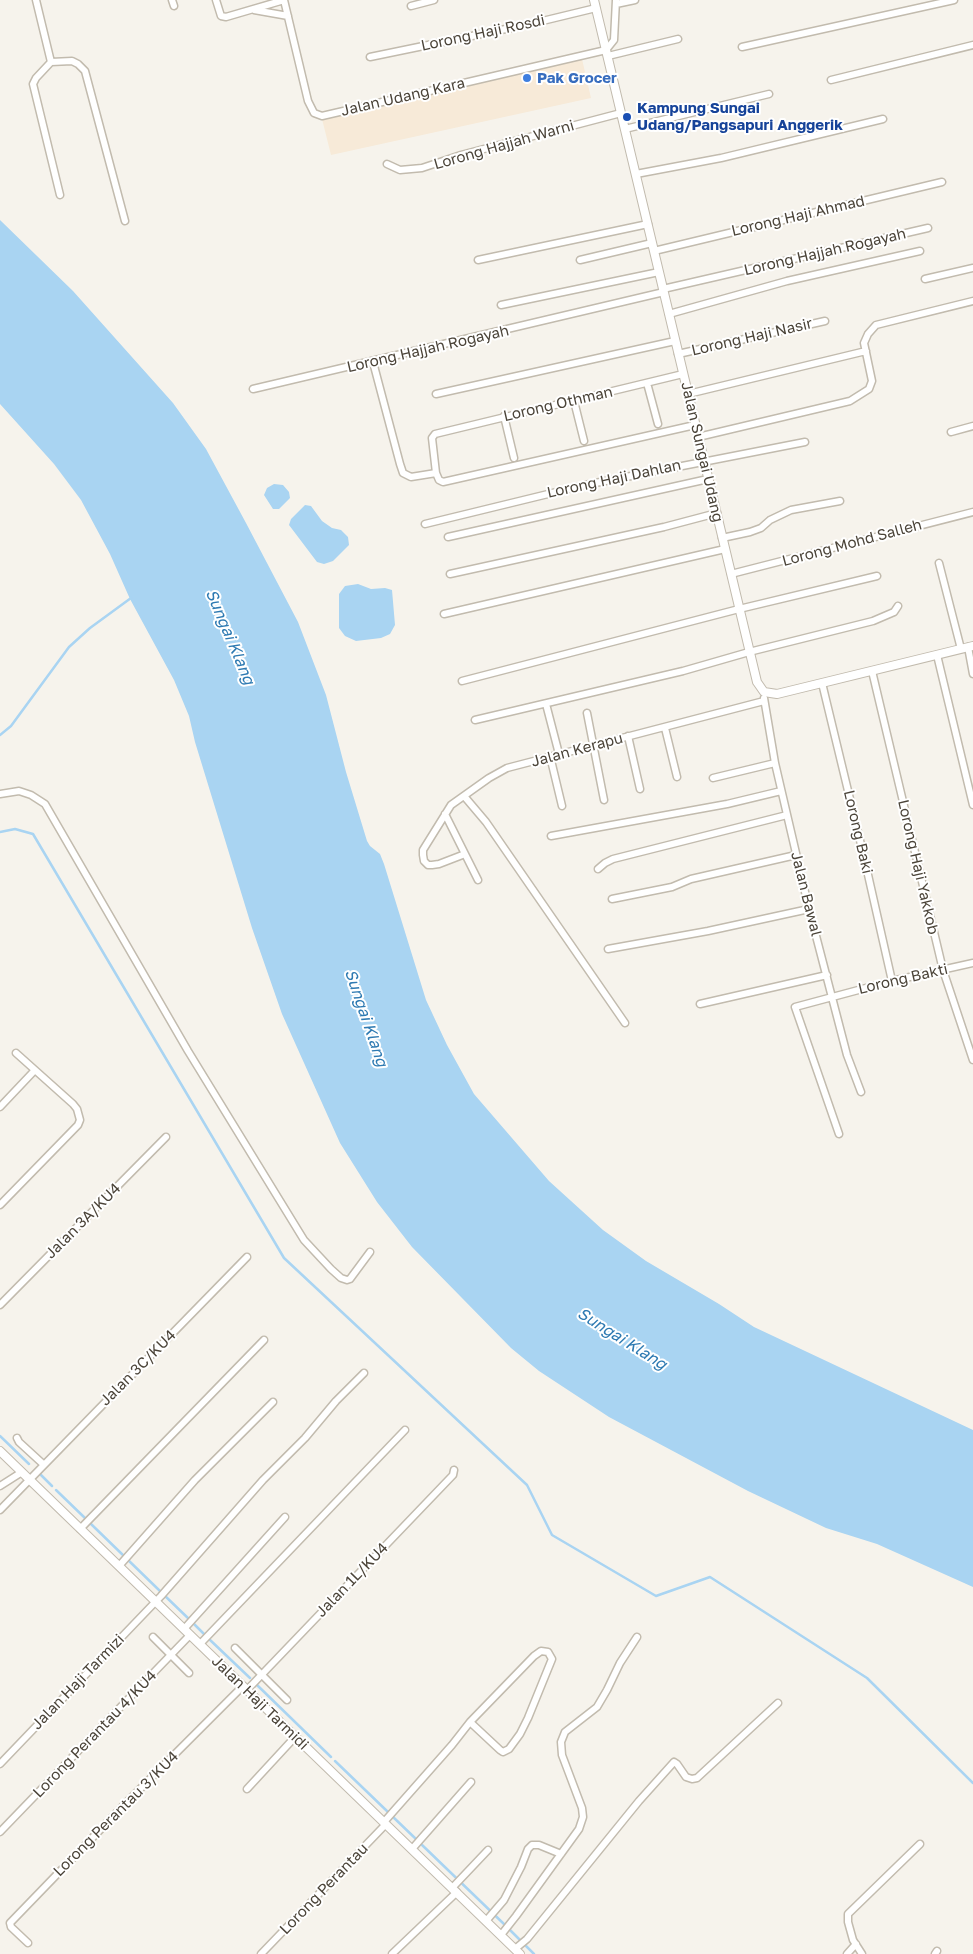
<!DOCTYPE html>
<html>
<head>
<meta charset="utf-8">
<style>
	body { margin:0 }
	canvas { display:block; background:#f6f3ec }
</style>
</head>
<body>
<canvas width="973" height="1954"></canvas>
<script>
const ctx = document.querySelector('canvas').getContext('2d');
ctx.lineJoin = 'round';
function fillPath(path, color) { ctx.fillStyle = color; ctx.fill(path, 'evenodd'); }
const shape = rows => new Path2D(rows.map(r => 'M' + r).join(''));
function strokePath(path, color, width, dash) { ctx.strokeStyle = color; ctx.lineWidth = width; ctx.lineCap = dash ? 'butt' : 'round'; ctx.setLineDash(dash || []); ctx.stroke(path); }
function label(font, color, halo, rows, align = 'center') {
  ctx.font = font + ' "Golos Text",sans-serif'; ctx.lineWidth = 4; ctx.setLineDash([]); ctx.textBaseline = 'middle'; ctx.strokeStyle = halo; ctx.fillStyle = color; for (const [text, x, y, turn = 0] of rows) {
    ctx.save(); ctx.translate(x, y); ctx.rotate((+turn || 0) * Math.PI / 180); ctx.textAlign = isNaN(turn) ? turn : align; if (halo) ctx.strokeText(text, 0, 0); ctx.fillText(text, 0, 0); ctx.restore();
  }
}
fillPath(shape([
	[582,59,591,98,331,155,322,119]
]), '#f7ead8');
fillPath(shape([
	[0,220,73,291,173,403,206,449,246,523,298,622,326,695,346,772,367,841,370,846,380,854,384,864,426,1000,447,1045,474,1094,549,1181,603,1230,646,1261,719,1304,754,1327,973,1430,973,1587,877,1544,826,1528,748,1491,609,1417,539,1371,511,1348,412,1247,377,1202,340,1143,282,1014,252,928,195,742,189,716,174,680,130,599,110,554,81,500,54,464,0,404],
	[274,484,283,485,289,492,290,498,279,509,273,509,264,495,267,488],
	[305,505,311,506,322,521,332,528,341,530,348,537,349,545,333,561,324,564,317,562,289,525,291,519],
	[358,584,371,589,385,588,392,590,395,625,390,634,381,638,356,641,345,636,339,628,339,594,345,586]
]), '#a9d4f2');
strokePath(shape([
	[0,735,11,726,69,647,90,628,131,598],
	[0,832,15,829,33,834,284,1258,527,1485,552,1535,656,1596,710,1577,867,1678,973,1783],
	[0,1436,29,1464],
	[39,1473,52,1486],
	[56,1490,86,1519],
	[91,1524,161,1592],
	[164,1595,190,1620],
	[193,1623,204,1634],
	[209,1639,250,1678],
	[257,1685,331,1757],
	[335,1761,388,1812],
	[392,1816,417,1840],
	[421,1844,505,1925],
	[509,1929,521,1941],
	[524,1944,534,1954]
]), '#a9d4f2', 2.5);
const minor = shape([
	[36,0,51,62],
	[172,0,174,6],
	[216,0,221,16,226,17,284,0],
	[284,0,308,101,314,113,322,116,606,50,614,40,616,0],
	[616,4,635,0],
	[411,6,434,0],
	[254,10,288,16],
	[742,47,954,0],
	[608,56,678,39],
	[370,57,530,24,596,8],
	[831,80,973,45],
	[625,129,769,94],
	[387,164,400,170,422,168,461,155,621,113],
	[636,174,721,158,883,119],
	[60,195,33,84,36,78,51,62,72,61,78,64,85,71,125,221],
	[654,251,942,182],
	[478,260,648,224],
	[580,260,652,243],
	[925,279,973,268],
	[663,289,928,228],
	[501,305,659,272],
	[669,314,787,281,920,251],
	[678,354,825,321],
	[373,362,400,464,403,473,411,477,436,473,432,438,435,434,683,374],
	[647,383,658,424],
	[253,389,664,292],
	[436,394,675,341],
	[688,394,866,351],
	[574,401,584,441],
	[504,416,514,458],
	[951,432,973,426],
	[698,437,850,401,869,389,872,381,864,343,868,334,876,325,973,301],
	[436,473,439,480,443,482,695,425],
	[425,524,585,485,805,442],
	[448,537,708,479],
	[722,538,750,532,761,528,770,520,791,510,840,501],
	[939,563,961,649],
	[450,574,664,527,717,513],
	[731,574,973,512],
	[444,614,725,549],
	[968,647,973,674],
	[937,655,973,805],
	[872,671,943,970,973,1060],
	[462,681,739,609,877,576],
	[822,683,864,857,892,981],
	[764,698,775,763,809,909,847,1055,861,1092],
	[546,704,559,754],
	[587,713,604,800],
	[475,720,683,671,749,652,873,621,894,612,898,606],
	[665,728,677,777],
	[628,736,640,789],
	[550,756,562,806],
	[713,778,775,763],
	[0,794,19,791,31,795,45,804,188,1051,304,1240,331,1269,341,1278,347,1280,350,1279,370,1252],
	[464,796,486,822,625,1023],
	[445,814,478,880],
	[551,836,727,804,781,791],
	[465,854,439,864,432,865,428,865,424,861,423,855,423,850,451,805,489,778,507,768,764,701],
	[598,869,605,863,613,859,787,815],
	[612,899,672,887,691,879,796,855],
	[608,949,708,931,809,909],
	[700,1004,827,975],
	[0,1107,35,1070],
	[839,1134,795,1007,892,981,973,963],
	[0,1205,78,1125,80,1120,77,1109,73,1104,16,1053],
	[0,1305,166,1137],
	[17,1438,19,1442,43,1464],
	[0,1486,22,1472],
	[0,1510,247,1257],
	[80,1529,264,1340],
	[119,1566,195,1480,273,1402],
	[184,1629,285,1517],
	[153,1637,189,1673],
	[200,1644,405,1430],
	[235,1648,287,1700],
	[247,1690,453,1475,454,1470],
	[0,1764,161,1596,263,1480,305,1438,336,1401,364,1373],
	[247,1789,295,1737],
	[384,1822,452,1745,470,1722,534,1656,541,1651,548,1652,552,1659,528,1718,520,1734,509,1749,503,1752,500,1750,470,1722],
	[0,1832,190,1635],
	[412,1849,471,1782],
	[452,1888,488,1850],
	[486,1921,504,1900,521,1867,528,1849,532,1845,539,1845,561,1854],
	[501,1935,516,1916,579,1829,583,1817,582,1808,562,1755,561,1742,565,1732,597,1707,607,1690,620,1663,637,1637],
	[28,1943,11,1927,10,1923,125,1804,243,1686],
	[515,1949,527,1939,639,1801,674,1762,677,1764,686,1777,692,1779,697,1778,778,1703],
	[261,1954,386,1824],
	[392,1954,457,1892],
	[847,1954,856,1944],
	[862,1954,853,1940,848,1922,848,1914,920,1844],
	[935,1954,937,1951]
]);
const tertiary = shape([
	[594,0,757,682,764,692,777,694,973,646],
	[0,1451,520,1954]
]);
strokePath(minor, '#c2bbae', 9);
strokePath(tertiary, '#c2bbae', 10);
strokePath(minor, '#fff', 6);
strokePath(tertiary, '#fff', 8);
for (const [x, y, r, color] of [
	[527,78,5,"#3f7fe0"],
	[627,117,5,"#1a4fb4"]
]) { const dot = new Path2D(); dot.arc(x, y, r, 0, 2 * Math.PI); ctx.fillStyle = color; ctx.fill(dot); strokePath(dot, '#fff', 2); }
label('15px', '#4b4439', '#fff', [
	["Lorong Haji Rosdi",483,33,-12],
	["Jalan Udang Kara",403,97,-13],
	["Lorong Hajjah Warni",504,145,-16],
	["Lorong Haji Ahmad",798,216,-13],
	["Lorong Hajjah Rogayah",825,252,-13],
	["Lorong Haji Nasir",752,337,-13],
	["Lorong Hajjah Rogayah",428,349,-13],
	["Lorong Othman",558,404,-13],
	["Jalan Sungai Udang",702,452,77],
	["Lorong Haji Dahlan",614,479,-12],
	["Lorong Mohd Salleh",852,543,-15],
	["Jalan Kerapu",577,750,-15],
	["Lorong Baki",858,832,77],
	["Lorong Haji Yakkob",918,867,77],
	["Jalan Bawal",806,894,76],
	["Lorong Bakti",903,979,-13],
	["Jalan 3A/KU4",83,1221,-45],
	["Jalan 3C/KU4",138,1368,-45],
	["Jalan 1L/KU4",352,1580,-46],
	["Jalan Haji Tarmizi",78,1682,-46],
	["Jalan Haji Tarmidi",260,1703,44],
	["Lorong Perantau 4/KU4",95,1734,-46],
	["Lorong Perantau 3/KU4",116,1814,-45],
	["Lorong Perantau",324,1889,-46]
]);
label('bold 15px', '#366cbe', '#fff', [
	["Pak Grocer",537,78]
], 'left');
label('bold 15px', '#164399', '#fff', [
	["Kampung Sungai",637,108],
	["Udang/Pangsapuri Anggerik",637,125]
], 'left');
label('italic 16px', '#2e7ab2', '#fff', [
	["Sungai Klang",230,637,67],
	["Sungai Klang",366,1018,71],
	["Sungai Klang",622,1339,32]
]);
</script>
</body>
</html>
